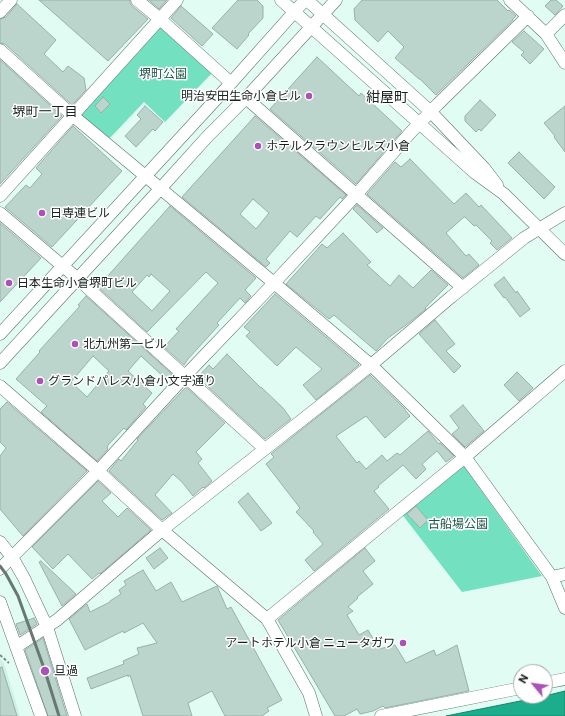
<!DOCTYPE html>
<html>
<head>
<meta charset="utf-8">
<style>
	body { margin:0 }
	#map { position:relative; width:565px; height:716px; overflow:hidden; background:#e1fcf2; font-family:Commissioner,sans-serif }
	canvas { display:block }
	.north { position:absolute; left:513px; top:664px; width:40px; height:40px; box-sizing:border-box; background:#fff; border:1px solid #a3a6a5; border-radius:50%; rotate:299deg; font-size:11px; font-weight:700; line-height:16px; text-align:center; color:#18211e }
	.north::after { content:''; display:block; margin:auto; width:14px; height:18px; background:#ac50ba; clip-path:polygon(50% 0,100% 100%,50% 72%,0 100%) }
</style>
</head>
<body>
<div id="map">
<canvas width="565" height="716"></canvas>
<div class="north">N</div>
</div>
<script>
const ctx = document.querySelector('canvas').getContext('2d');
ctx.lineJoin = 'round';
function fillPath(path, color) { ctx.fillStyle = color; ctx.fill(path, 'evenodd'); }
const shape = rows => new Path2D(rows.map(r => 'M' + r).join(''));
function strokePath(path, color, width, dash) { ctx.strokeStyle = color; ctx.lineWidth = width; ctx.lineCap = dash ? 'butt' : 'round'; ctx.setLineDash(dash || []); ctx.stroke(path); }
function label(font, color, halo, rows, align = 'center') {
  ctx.font = font + ' Commissioner,"Noto Sans JP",sans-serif'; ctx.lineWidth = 3; ctx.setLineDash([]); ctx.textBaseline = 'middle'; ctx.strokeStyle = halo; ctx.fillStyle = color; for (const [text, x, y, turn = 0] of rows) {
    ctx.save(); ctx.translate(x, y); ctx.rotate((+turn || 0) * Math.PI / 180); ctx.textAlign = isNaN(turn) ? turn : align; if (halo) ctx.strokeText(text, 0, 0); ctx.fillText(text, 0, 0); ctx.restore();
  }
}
fillPath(shape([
	[0,659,4,663,20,716,0,716]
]), '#cef1e4');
fillPath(shape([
	[161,24,213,72,165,122,144,102,109,139,79,115],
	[464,466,542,576,462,592,401,513]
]), '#73e0c0');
const water = shape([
	[565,691,565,716,446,716,545,696,565,691]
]);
fillPath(water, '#1bad8c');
strokePath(water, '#1a836b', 1);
const building = shape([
	[39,0,130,0,130,3,132,6,148,19,108,61,39,0],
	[149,0,167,0,159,9,149,0],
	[238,0,257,0,263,6,263,18,248,34,249,35,237,49,212,28,238,0],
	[362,0,497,0,508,11,509,10,516,16,512,20,513,20,436,95,420,79,419,79,395,58,404,47,388,31,378,42,355,20,354,9,362,0],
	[551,0,556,0,563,6,555,15,545,6,551,0],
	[17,4,56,40,44,54,63,72,68,66,84,78,86,90,72,105,5,44,0,43,0,19,6,17,17,4],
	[181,6,213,34,202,46,171,18,181,6],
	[524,31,544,49,530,64,521,55,524,52,512,42,524,31],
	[317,57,359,96,361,93,402,131,356,184,270,109,317,57],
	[0,60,62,116,0,184,0,60],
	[103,97,110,104,101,113,95,106,103,97],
	[480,100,496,115,481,131,479,129,476,132,465,121,465,116,480,100],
	[145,106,163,122,155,131,153,129,136,147,125,136,141,119,137,115,145,106],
	[565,106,565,152,554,137,555,136,544,123,565,106],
	[255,116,346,195,342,199,340,197,320,219,316,216,297,237,290,231,266,259,270,263,266,267,182,197,255,116],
	[253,199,269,213,256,229,240,214,253,199],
	[73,126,122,171,52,247,5,207,26,185,30,188,42,174,36,168,73,126],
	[519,152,555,187,544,199,508,163,519,152],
	[410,159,454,204,466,193,479,207,481,205,512,238,497,250,490,243,492,241,476,225,474,226,465,217,464,217,446,233,466,256,469,254,479,265,463,278,367,194,395,162,401,167,410,159],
	[357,205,383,228,377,233,353,209,357,205],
	[170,206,256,278,245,290,251,296,245,303,240,298,217,323,219,325,188,359,184,365,164,347,179,331,176,329,218,283,206,272,147,332,98,287,170,206],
	[151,274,170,291,152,311,132,292,147,275,149,277,151,274],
	[0,223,41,258,0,302,0,223],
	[343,233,371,262,367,265,390,286,399,275,413,288,431,270,448,285,425,308,426,309,406,325,388,338,376,351,334,315,329,319,286,284,322,244,327,248,343,233],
	[504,277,516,293,517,291,530,309,520,317,505,297,504,298,494,285,504,277],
	[275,294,359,365,316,400,303,385,322,369,296,347,277,366,246,336,250,332,244,327,275,294],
	[86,296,172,374,167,380,141,356,128,371,152,393,143,404,146,407,126,430,124,428,108,445,107,448,108,449,97,461,41,412,47,406,16,379,40,352,39,351,80,306,78,305,86,296],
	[93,356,109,371,87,397,71,382,93,356],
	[435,320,455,344,446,351,461,366,454,373,419,334,435,320],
	[227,354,261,388,261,387,283,408,291,419,265,439,196,376,198,374,199,376,209,365,213,369,227,354],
	[517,372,533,388,519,401,504,385,517,372],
	[370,375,405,409,405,410,410,416,385,438,366,416,336,436,357,463,359,461,366,469,382,455,387,461,397,453,400,455,428,431,439,444,440,443,454,456,446,462,437,451,422,464,426,469,416,479,403,465,378,486,379,487,374,491,389,509,314,571,305,560,323,544,313,532,314,531,296,512,300,508,266,464,274,457,271,454,370,375],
	[186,387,225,423,196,452,202,459,198,463,212,481,204,488,203,487,193,496,182,482,173,474,155,495,172,513,162,520,109,471,119,459,121,461,138,440,137,439,186,387],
	[7,402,87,471,23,536,0,509,0,456,6,448,0,442,0,409,7,402],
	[463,405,484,431,465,447,452,434,459,428,450,416,463,405],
	[98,481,111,493,102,501,118,517,127,508,151,530,100,574,99,573,92,579,68,554,53,569,32,547,98,481],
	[248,493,272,523,261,531,238,502,248,493],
	[416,506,428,520,420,528,407,514,416,506],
	[160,548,168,558,154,569,146,558,160,548],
	[365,548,375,561,363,571,373,584,357,597,358,598,348,607,353,611,347,615,359,635,368,630,379,649,395,645,406,663,434,650,436,656,457,645,469,691,385,708,383,706,373,711,360,714,357,709,344,716,335,716,278,620,365,548],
	[41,561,76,594,62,606,39,562,41,561],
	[143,570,156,591,171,582,182,602,217,586,227,609,231,607,282,700,267,708,269,711,262,716,225,716,212,691,188,703,192,716,143,716,130,675,128,677,128,675,91,689,87,678,124,664,123,661,139,654,137,648,157,643,143,623,124,633,123,631,85,650,69,619,87,604,90,612,110,602,110,601,121,594,119,590,126,585,124,581,143,570],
	[34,618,37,624,20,635,16,624,34,618],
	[43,638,67,716,48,716,25,650,43,638],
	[2,667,17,716,0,716,0,668,2,667]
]);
fillPath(building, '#bbd5cc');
strokePath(building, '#98b1a8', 1);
const minor = shape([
	[137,0,160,19,231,83],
	[281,0,475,173,504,194,565,254],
	[307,0,431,112,484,168,497,185],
	[510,0,546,34,565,63],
	[0,12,11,0],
	[546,34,565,15],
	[0,50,72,115,274,283,371,365,465,457,552,577,565,608],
	[246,98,463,288],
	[0,196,177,0],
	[0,213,78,279,265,449],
	[0,334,231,83,305,0],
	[0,363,161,188,207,137,246,98,336,0],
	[0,386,98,471,162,530,267,619,309,693,316,716],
	[0,542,12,557,24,578,47,627,75,716],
	[0,569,98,471,185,376,274,283,356,195,411,132,438,104,528,16],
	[552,577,565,574],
	[0,602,41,716],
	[267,619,465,457,565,371],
	[16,647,57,620,162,530,321,405,371,365,451,297,524,238,565,213],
	[545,683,565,679],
	[381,716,521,688]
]);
strokePath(minor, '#597068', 13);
strokePath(shape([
	[0,655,9,663]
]), '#7b8d87', 2, [3, 2]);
strokePath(minor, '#fff', 12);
strokePath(shape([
	[0,566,6,574,18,596,45,671,59,716]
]), '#687872', 3);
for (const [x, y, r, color] of [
	[309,96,4,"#ac50ba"],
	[258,146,4,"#ac50ba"],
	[42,213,4,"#ac50ba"],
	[9,283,4,"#ac50ba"],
	[75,344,4,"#ac50ba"],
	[40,381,4,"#ac50ba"],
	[403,643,4,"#ac50ba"],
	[45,671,5,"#ac50ba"]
]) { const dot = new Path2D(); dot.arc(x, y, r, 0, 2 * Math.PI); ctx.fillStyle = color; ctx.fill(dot); strokePath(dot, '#fff', 1.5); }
label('12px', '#225748', '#fff', [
	["堺町公園",163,74],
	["古船場公園",458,524]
]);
label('12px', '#18211e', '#fff', [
	["明治安田生命小倉ビル",301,96,"right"],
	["ホテルクラウンヒルズ小倉",266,146],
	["日専連ビル",50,213],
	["日本生命小倉堺町ビル",17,283],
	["北九州第一ビル",83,344],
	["グランドパレス小倉小文字通り",48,381],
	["アートホテル小倉 ニュータガワ",395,643,"right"],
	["旦過",54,671]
], 'left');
label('13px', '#18211e', '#fff', [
	["堺町一丁目",45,112]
]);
label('14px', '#18211e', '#fff', [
	["紺屋町",387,97]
]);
</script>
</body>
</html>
